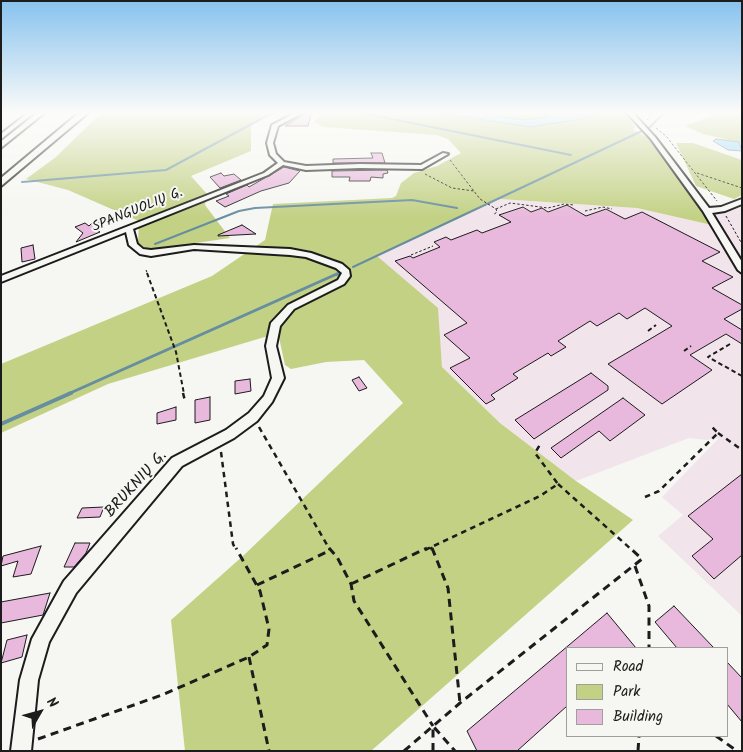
<!DOCTYPE html>
<html>
<head>
<meta charset="utf-8">
<style>
	body { margin:0 }
	#map { position:relative; width:743px; height:752px; overflow:hidden; background:#f6f6f2; font-family:Kalam,sans-serif }
	canvas { display:block }
	.frame { position:absolute; inset:0; border:2px solid #1c1c1c; pointer-events:none }
	.legend { position:absolute; left:566px; top:647px; width:162px; height:90px; box-sizing:border-box; background:#f6f6f2; border:1px solid #9f9f9c; margin:0; padding:6px 9px; list-style:none; font-size:15px; color:#1c1c1c }
	.legend li { display:flex; align-items:center; gap:10px; height:25px }
	.legend b { width:25px; border:1px solid #9f9f9c }
	.north { position:absolute; left:15px; top:687px; width:50px; height:50px; -webkit-text-stroke:4px #f6f6f2; paint-order:stroke; rotate:52deg; font-size:14px; font-weight:700; line-height:20px; text-align:center; color:#1c1c1c }
	.north::after { content:''; display:block; margin:auto; width:18px; height:22px; background:#1c1c1c; clip-path:polygon(50% 0,100% 100%,50% 72%,0 100%) }
</style>
</head>
<body>
<div id="map">
<canvas width="743" height="752"></canvas>
<div class="frame"></div>
<ul class="legend">
<li><b style="height:6px;background:#f6f6f2"></b>Road</li>
<li><b style="height:14px;background:#c3d185"></b>Park</li>
<li><b style="height:14px;background:#e8b9dc"></b>Building</li>
</ul>
<div class="north">N</div>
</div>
<script>
const ctx = document.querySelector('canvas').getContext('2d');
ctx.lineJoin = 'round';
function fillPath(path, color) { ctx.fillStyle = color; ctx.fill(path, 'evenodd'); }
const shape = rows => new Path2D(rows.map(r => 'M' + r).join(''));
function strokePath(path, color, width, dash) { ctx.strokeStyle = color; ctx.lineWidth = width; ctx.lineCap = dash ? 'butt' : 'round'; ctx.setLineDash(dash || []); ctx.stroke(path); }
function label(font, color, halo, rows, align = 'center') {
  ctx.font = font + ' Kalam,sans-serif'; ctx.lineWidth = 4; ctx.setLineDash([]); ctx.textBaseline = 'middle'; ctx.strokeStyle = halo; ctx.fillStyle = color; for (const [text, x, y, turn = 0] of rows) {
    ctx.save(); ctx.translate(x, y); ctx.rotate((+turn || 0) * Math.PI / 180); ctx.textAlign = isNaN(turn) ? turn : align; if (halo) ctx.strokeText(text, 0, 0); ctx.fillText(text, 0, 0); ctx.restore();
  }
}
fillPath(shape([
	[500,199,637,208,715,226,707,211,742,201,742,616,658,536,683,515,662,497,719,438,707,440,689,438,576,481,500,423,442,367,437,308,377,256]
]), '#f2e4eb');
fillPath(shape([
	[102,112,277,112,251,124,251,151,191,176,207,194,205,205,230,238,149,250,138,243,139,221,68,190,26,179,56,157],
	[323,112,429,112,531,127,596,112,625,112,635,127,633,130,649,138,707,211,716,226,637,208,500,199,377,256,438,308,442,367,500,423,576,481,633,520,371,751,185,751,171,620,244,555,403,403,364,360,326,362,291,369,285,365,278,333,108,384,1,433,1,364,212,276,265,240,273,204,392,198,396,196,401,183,414,173,437,166,461,153,448,139,437,135,324,127,314,122],
	[500,112,540,112,548,117,523,120,501,117],
	[721,112,742,112,742,143,703,134,685,126],
	[676,143,693,143,742,160,742,195,734,199,696,186]
]), '#c3d185');
const water = shape([
	[429,112,500,112,501,117,523,120,547,117,540,112,598,113,588,118,531,127,429,112],
	[716,139,739,142,742,151,728,150,713,141,716,139]
]);
fillPath(water, '#97d8f8');
strokePath(water, '#668da0', 1);
strokePath(shape([
	[357,112,571,155],
	[649,128,665,112],
	[22,182,166,170,274,112],
	[155,244,239,211,255,208,412,200,457,208],
	[353,267,642,131],
	[336,275,340,273]
]), '#668da0', 2);
strokePath(shape([
	[68,394,339,273]
]), '#668da0', 3);
strokePath(shape([
	[1,424,71,393]
]), '#668da0', 4);
const building = shape([
	[308,112,312,112,308,126,285,126,308,112],
	[371,153,382,153,385,163,333,163,333,159,373,158,371,153],
	[284,167,300,171,289,183,261,191,225,207,216,201,229,196,226,194,247,185,249,187,284,167],
	[387,170,388,173,383,174,383,178,371,177,370,181,349,181,350,177,332,177,332,171,387,170],
	[221,173,224,176,234,174,241,180,220,188,210,177,221,173],
	[567,205,586,216,606,209,625,219,642,212,720,252,702,261,733,277,712,288,742,305,742,309,724,319,742,330,742,344,726,334,690,355,712,370,662,404,608,364,672,326,645,308,627,319,619,313,597,326,590,321,558,341,566,347,551,356,548,353,513,374,518,378,491,395,495,399,486,404,450,368,470,358,444,335,467,323,395,261,410,256,413,258,440,247,434,242,446,237,451,240,477,230,482,233,511,222,499,215,523,207,531,212,542,208,548,212,567,205],
	[93,222,103,222,97,230,100,232,76,242,83,233,75,227,85,223,89,226,93,222],
	[242,225,256,234,218,236,218,235,242,225],
	[33,245,35,259,22,262,21,248,33,245],
	[591,373,608,386,608,390,534,439,515,420,591,373],
	[359,377,367,388,359,391,352,380,359,377],
	[250,379,251,391,235,394,235,381,250,379],
	[210,397,210,420,195,423,195,400,210,397],
	[623,398,645,415,610,441,599,431,561,458,551,448,623,398],
	[176,407,176,420,157,424,157,413,176,407],
	[742,474,742,555,714,579,692,556,713,539,688,516,742,474],
	[104,507,100,517,77,518,82,508,104,507],
	[75,543,90,543,86,553,74,567,64,567,75,543],
	[41,546,31,574,13,577,18,561,1,566,3,556,41,546],
	[50,593,43,615,1,623,1,602,50,593],
	[674,606,714,648,677,648,655,622,674,606],
	[607,613,636,648,567,648,567,706,517,751,477,751,467,731,607,613],
	[27,635,22,657,1,663,7,640,27,635],
	[727,662,742,678,742,722,727,704,727,662]
]);
fillPath(building, '#e8b9dc');
strokePath(building, '#1c1c1c', 1);
const street = shape([
	[29,112,35,112,1,139,1,134,29,112],
	[297,112,304,112,278,126,273,143,276,154,284,162,306,166,360,164,421,165,443,153,448,154,422,169,360,168,306,170,283,165,268,175,133,229,137,244,143,249,151,250,194,245,290,249,311,253,342,264,349,270,350,276,344,284,294,309,280,326,276,346,284,378,272,402,257,421,234,438,182,466,76,593,49,642,38,680,31,751,11,751,20,680,32,639,64,581,172,458,226,430,249,413,264,396,272,378,266,346,271,323,288,305,338,280,342,273,336,268,306,257,290,255,194,249,151,256,140,254,129,245,126,232,1,282,1,276,264,173,278,163,270,155,267,143,272,125,297,112],
	[626,112,632,112,655,137,709,208,721,207,742,199,742,204,725,211,712,213,742,262,742,273,738,270,703,211,651,139,626,112]
]);
const secondary = shape([
	[80,112,89,112,1,186,1,178,80,112]
]);
strokePath(street, '#1c1c1c', 4);
strokePath(secondary, '#1c1c1c', 4);
strokePath(shape([
	[647,120,654,112],
	[656,128,666,136,717,201],
	[450,160,480,199,496,209,497,212,493,215],
	[697,173,742,188],
	[425,174,452,188,474,191],
	[496,209,510,203,548,208,564,204,574,205],
	[585,211,603,207,612,209],
	[726,216,742,244],
	[411,255,433,246],
	[146,270,148,275]
]), '#1c1c1c', 1, [2.5, 2]);
strokePath(shape([
	[147,273,176,352,184,394],
	[648,331,656,325],
	[730,344,708,357,742,376],
	[684,351,691,346]
]), '#1c1c1c', 2, [4.5, 3]);
strokePath(shape([
	[183,393,185,401],
	[259,427,330,550],
	[718,433,742,450],
	[221,452,233,544,236,550],
	[558,484,632,550],
	[645,497,659,491,718,433,711,426],
	[431,547,432,550],
	[425,550,540,496,558,484,535,453,541,443]
]), '#1c1c1c', 2.5, [5.5, 4.5]);
strokePath(shape([
	[329,548,337,557,351,584,354,601,433,726],
	[432,548,448,588,460,703],
	[635,566,649,606,649,648],
	[351,584,427,548],
	[257,585,331,550],
	[249,657,269,751],
	[716,736,737,751],
	[38,739,162,695,249,657,267,645,269,629,260,591,236,548],
	[404,751,460,703,642,559,630,548],
	[433,751,433,726,455,751],
	[638,751,639,736]
]), '#1c1c1c', 3, [8, 5.5]);
fillPath(street, '#f6f6f2');
fillPath(secondary, '#f6f6f2');
strokePath(shape([
	[1,149,47,112]
]), '#1c1c1c', 2);
const sky = ctx.createLinearGradient(0, 0, 0, 217);
sky.addColorStop(0, '#87c2ee');
sky.addColorStop(0.52, '#fbfbf9');
sky.addColorStop(1, '#fbfbf900');
ctx.fillStyle = sky;
ctx.fillRect(0, 0, 743, 217);
label('14px', '#1c1c1c', '#f6f6f2', [
	["SPANGUOLIŲ G.",138,211,-22]
]);
label('16px', '#1c1c1c', '#f6f6f2', [
	["BRUKNIŲ G.",137,485,-48]
]);
</script>
</body>
</html>
